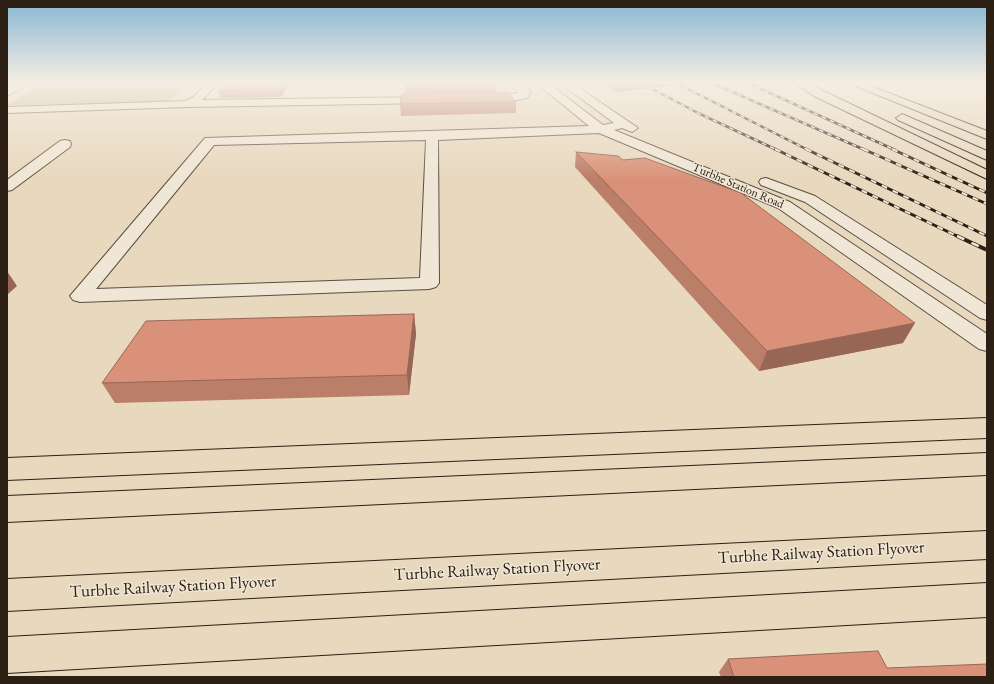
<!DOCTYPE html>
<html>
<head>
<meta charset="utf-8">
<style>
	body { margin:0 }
	#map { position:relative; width:994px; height:684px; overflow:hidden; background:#e8d8be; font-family:"EB Garamond",serif }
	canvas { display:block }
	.frame { position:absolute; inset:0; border:8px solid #2b2013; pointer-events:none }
</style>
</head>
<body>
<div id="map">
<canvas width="994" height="684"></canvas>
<div class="frame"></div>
</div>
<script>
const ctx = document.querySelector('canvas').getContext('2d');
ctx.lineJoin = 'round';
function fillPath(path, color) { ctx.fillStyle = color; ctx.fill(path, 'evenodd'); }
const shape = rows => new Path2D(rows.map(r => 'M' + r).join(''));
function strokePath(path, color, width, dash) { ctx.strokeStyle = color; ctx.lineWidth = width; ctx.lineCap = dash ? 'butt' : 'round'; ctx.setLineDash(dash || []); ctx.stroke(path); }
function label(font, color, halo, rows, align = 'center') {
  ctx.font = font + ' "EB Garamond",serif'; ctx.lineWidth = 3; ctx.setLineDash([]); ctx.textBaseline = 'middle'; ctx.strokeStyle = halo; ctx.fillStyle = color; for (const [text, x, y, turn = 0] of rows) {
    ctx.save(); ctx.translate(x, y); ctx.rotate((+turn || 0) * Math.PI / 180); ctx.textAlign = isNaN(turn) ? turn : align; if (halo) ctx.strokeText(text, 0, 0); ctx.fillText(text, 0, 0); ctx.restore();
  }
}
fillPath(shape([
	[45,83,190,83,167,102,7,105]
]), '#b8be90');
const minor = shape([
	[17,83,30,83,7,96,7,89,17,83],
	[208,83,219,83,202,100,431,97,436,100,431,103,187,107,7,113,7,107,185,101,192,98,208,83],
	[509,83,521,83,531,92,527,98,512,101,484,102,479,99,484,96,519,93,509,83],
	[536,83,548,83,603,125,614,123,560,83,572,83,638,128,632,132,622,128,614,130,790,202,987,334,987,351,979,349,778,208,599,133,438,140,439,283,436,287,429,289,80,302,73,300,70,296,205,138,589,126,536,83],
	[426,140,420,278,96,289,214,145,426,140],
	[65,140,70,141,71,144,70,147,12,190,7,191,7,180,60,141,65,140],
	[766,178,815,196,987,305,987,320,980,318,805,202,761,185,759,182,761,179,766,178]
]);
const major = shape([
	[794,83,807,83,987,170,987,179,814,96,794,83],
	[848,83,863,83,987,131,987,139,848,83],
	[902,114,987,151,987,160,898,120,896,118,902,114],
	[987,418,987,438,7,480,7,458,987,418],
	[987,453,987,475,7,522,7,496,987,453],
	[987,531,987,559,7,611,7,579,987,531],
	[987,583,987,617,7,673,7,637,987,583]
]);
strokePath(minor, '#5a4e3e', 2);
strokePath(major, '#2b2013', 2);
fillPath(minor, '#f0e6d5');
fillPath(major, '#e8d8be');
const railFar2 = shape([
	[641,83,698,113,777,150],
	[676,83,808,150],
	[712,83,865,150],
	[748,83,895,150]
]);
const railFar1 = shape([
	[775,149,959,237],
	[806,149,987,236],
	[863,149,987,204],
	[892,149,987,193]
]);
const rail = shape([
	[957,236,987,250]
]);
strokePath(railFar2, '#2b2013', 2.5);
strokePath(railFar1, '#2b2013', 3);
strokePath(rail, '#2b2013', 4);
strokePath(railFar2, '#f0e6d5', 1.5, [4.5]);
strokePath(railFar1, '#f0e6d5', 2, [6]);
strokePath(rail, '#f0e6d5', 2.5, [8]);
fillPath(shape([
	[225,83,290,83,281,97,220,98,218,91],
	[404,83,497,83,497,92,516,102,516,113,401,116,400,104,405,94],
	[603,83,691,83,616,92],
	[576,152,623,160,903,343,759,371,575,167],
	[414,314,416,334,409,395,115,403,102,383],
	[728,659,887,668,987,677,721,677,719,672]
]), '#bb7e68');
fillPath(shape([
	[283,83,290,83,281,97,279,89],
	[617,83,691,83,616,92],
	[7,271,17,286,7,295],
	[414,314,416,334,409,395,407,375],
	[915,323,903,343,759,371,767,351]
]), '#986655');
const building = shape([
	[225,83,283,83,279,89,218,91,225,83],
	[404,83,459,83,404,85,404,83],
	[507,92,516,102,400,104,402,94,507,92],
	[576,152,618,156,623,160,645,158,741,193,915,323,767,351,576,152],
	[414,314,407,375,102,383,146,321,414,314],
	[878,651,887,668,987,664,987,677,734,677,728,659,878,651]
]);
fillPath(building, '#d99279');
strokePath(building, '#986655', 1);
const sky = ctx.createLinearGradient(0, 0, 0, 179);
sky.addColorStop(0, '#87b6d4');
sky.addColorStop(0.46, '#f5ede2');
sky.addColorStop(1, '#f5ede200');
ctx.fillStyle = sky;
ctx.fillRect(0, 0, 994, 179);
label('12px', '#2b2013', '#f0e6d5', [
	["Turbhe Station Road",738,186,23]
]);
label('17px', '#2b2013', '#f0e6d5', [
	["Turbhe Railway Station Flyover",821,553,-3],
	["Turbhe Railway Station Flyover",497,570,-3],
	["Turbhe Railway Station Flyover",173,587,-3]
]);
</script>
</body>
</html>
